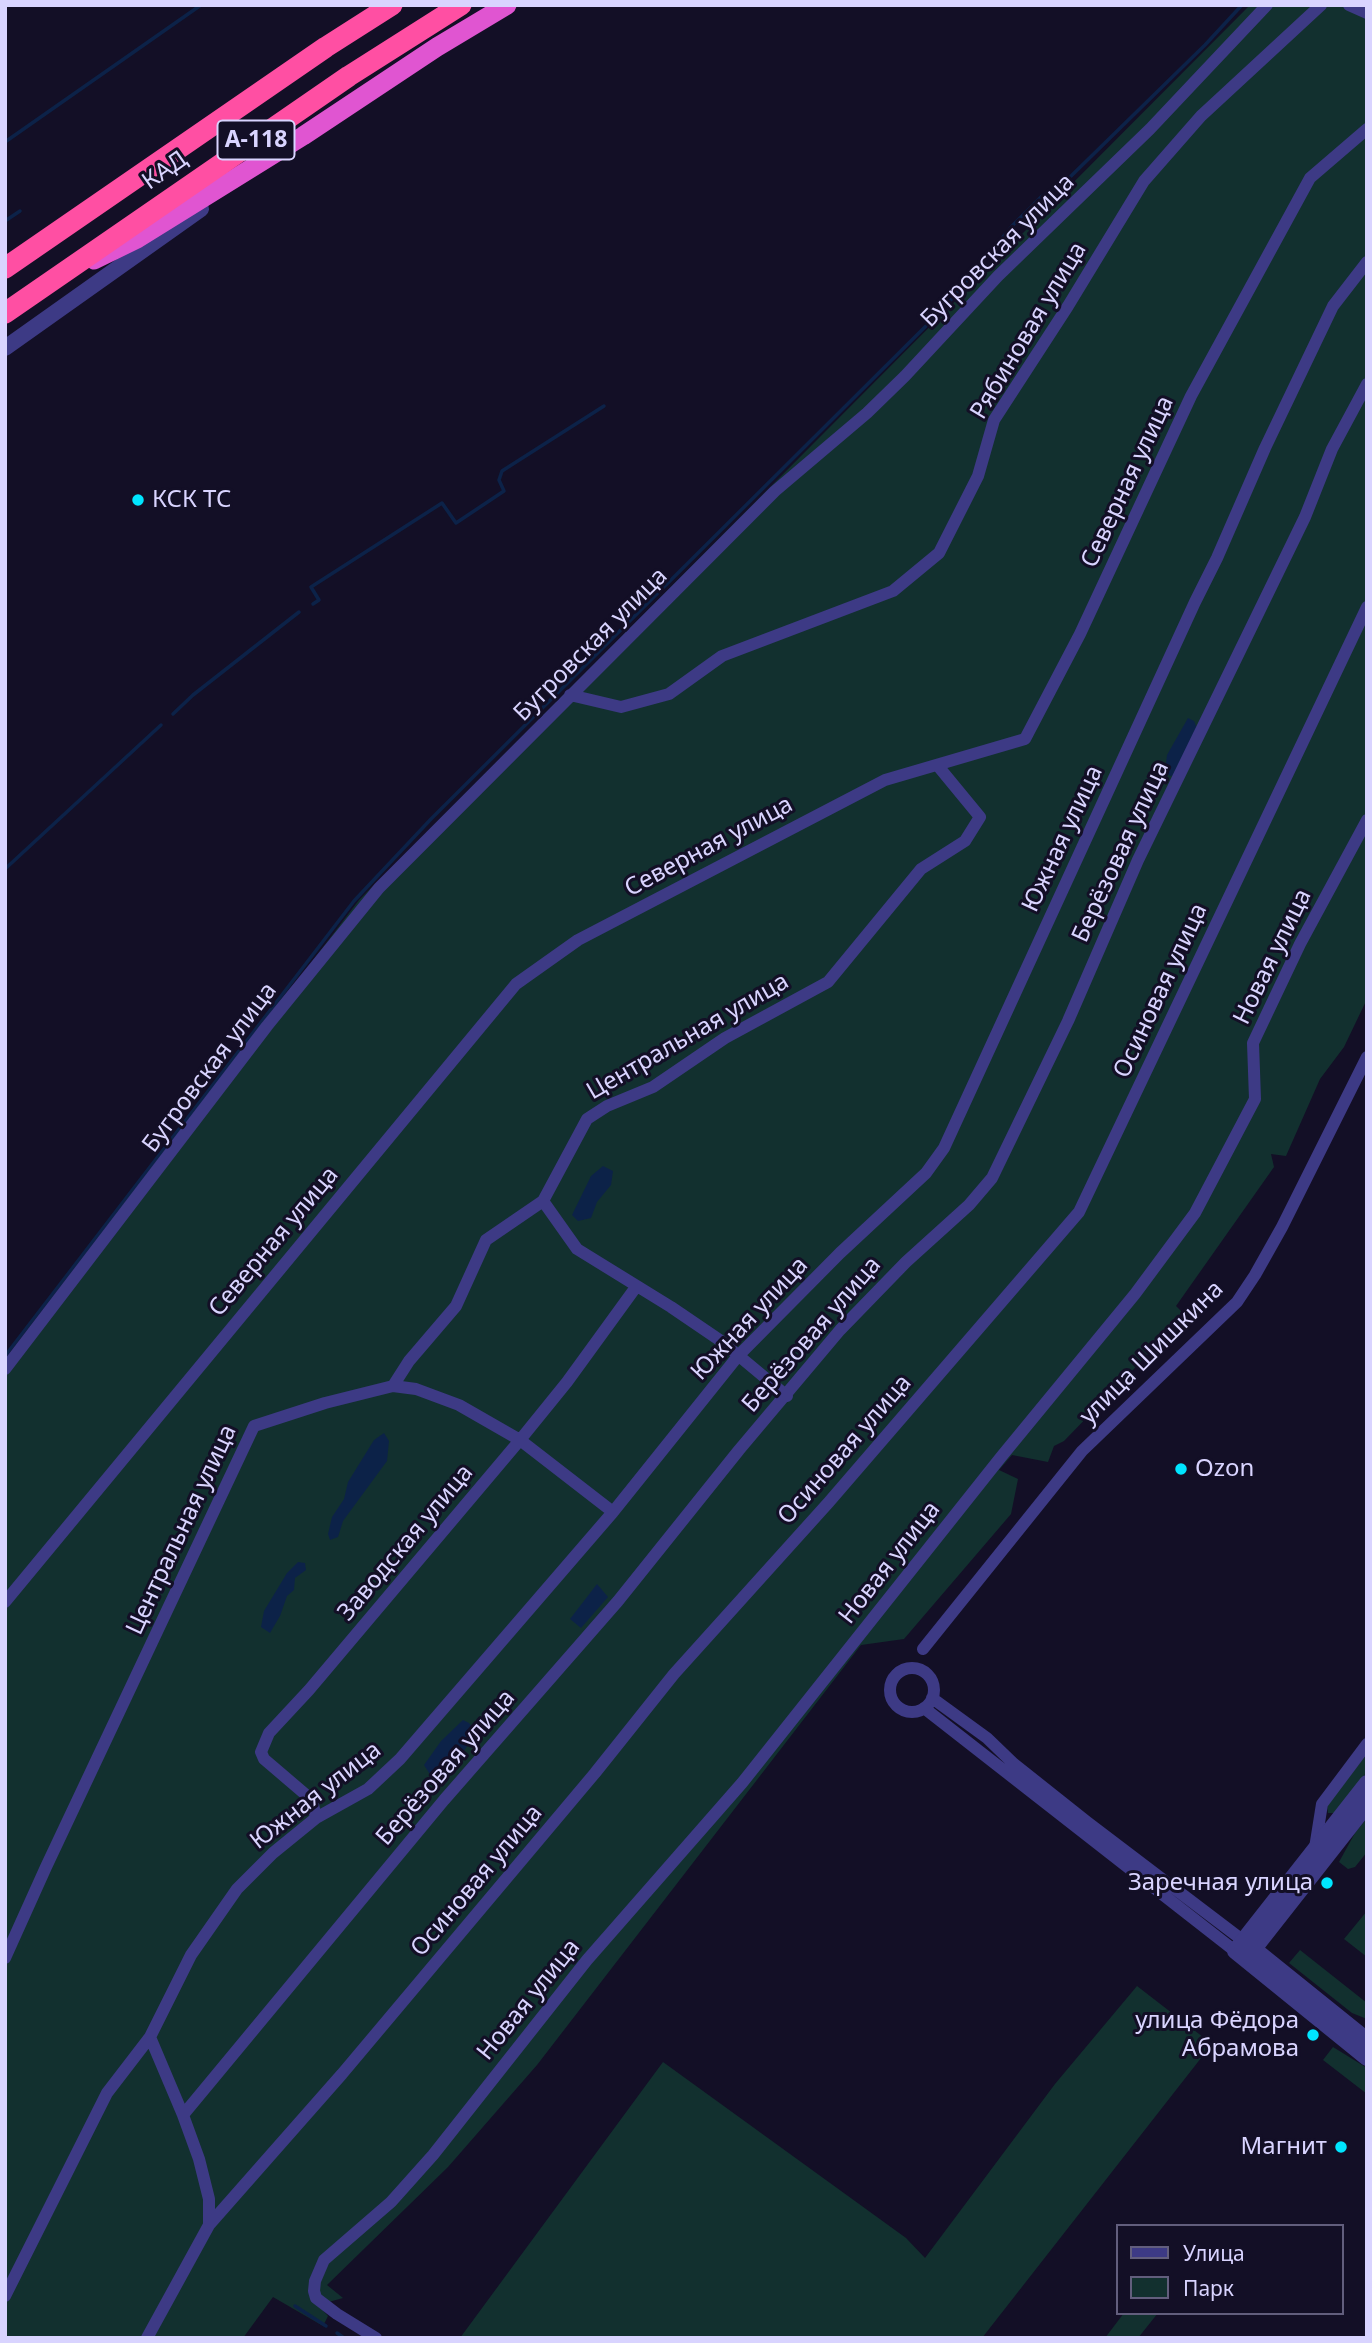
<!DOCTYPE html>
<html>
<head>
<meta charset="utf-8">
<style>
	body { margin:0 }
	#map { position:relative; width:1372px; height:2343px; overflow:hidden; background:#130f26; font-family:"Noto Sans",sans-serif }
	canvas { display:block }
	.frame { position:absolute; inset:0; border:7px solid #d9d4ff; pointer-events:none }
	.legend { position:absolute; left:1116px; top:2224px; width:228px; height:91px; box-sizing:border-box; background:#130f26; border:2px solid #625e7d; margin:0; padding:9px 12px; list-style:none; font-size:21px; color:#d9d4ff }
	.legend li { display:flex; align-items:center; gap:14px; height:35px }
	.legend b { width:35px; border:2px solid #625e7d }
</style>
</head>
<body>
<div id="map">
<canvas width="1372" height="2343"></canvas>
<div class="frame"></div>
<ul class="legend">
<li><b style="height:9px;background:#3d3a85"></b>Улица</li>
<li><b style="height:19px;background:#12302f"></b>Парк</li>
</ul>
</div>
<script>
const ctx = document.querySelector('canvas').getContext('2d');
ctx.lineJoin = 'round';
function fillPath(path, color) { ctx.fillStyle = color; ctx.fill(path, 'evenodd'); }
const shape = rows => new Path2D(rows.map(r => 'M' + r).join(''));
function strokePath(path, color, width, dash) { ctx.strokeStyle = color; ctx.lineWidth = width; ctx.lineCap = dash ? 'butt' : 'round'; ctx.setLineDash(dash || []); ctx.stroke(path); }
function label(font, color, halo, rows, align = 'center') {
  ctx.font = font + ' "Noto Sans",sans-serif'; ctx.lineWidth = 6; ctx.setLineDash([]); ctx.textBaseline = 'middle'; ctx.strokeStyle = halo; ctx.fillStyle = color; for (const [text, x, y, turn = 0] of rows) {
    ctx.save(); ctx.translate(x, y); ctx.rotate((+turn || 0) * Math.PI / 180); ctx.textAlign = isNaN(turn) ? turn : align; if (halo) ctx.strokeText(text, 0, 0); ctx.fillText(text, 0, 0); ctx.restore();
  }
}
fillPath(shape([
	[1250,5,1367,5,1367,999,1344,1047,1320,1079,1286,1156,1271,1154,1274,1167,1176,1306,1184,1314,1162,1340,1064,1441,1054,1446,1048,1462,1012,1455,999,1470,1018,1479,1011,1514,904,1639,861,1645,537,2065,448,2167,327,2285,343,2298,318,2305,328,2316,323,2326,273,2297,243,2338,5,2338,5,1363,359,900],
	[1367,1754,1367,1772,1335,1813,1328,1813,1327,1805],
	[1367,1818,1367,1852,1355,1867,1348,1869,1339,1862,1355,1833],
	[1367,1911,1367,1957,1344,1939],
	[1300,1950,1367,2003,1367,2019,1352,2013,1289,1963],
	[1137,1986,1212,2044,982,2338,460,2338,663,2062,906,2238,925,2258,1055,2084],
	[1333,2047,1367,2068,1367,2094,1323,2060],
	[1124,2313,1158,2313,1138,2338,1105,2338]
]), '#12302f');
fillPath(shape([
	[1188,718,1194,721,1197,728,1175,775,1170,776,1165,771,1167,755],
	[603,1166,613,1171,611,1185,597,1202,591,1218,578,1221,572,1215,591,1176],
	[384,1433,389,1441,387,1461,343,1521,338,1537,330,1540,328,1534,332,1517,344,1499,348,1482,374,1440],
	[298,1562,305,1563,306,1570,295,1578,294,1590,287,1596,280,1616,270,1633,261,1627,264,1611,287,1573],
	[597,1584,608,1597,581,1628,570,1619],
	[463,1720,469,1723,476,1733,457,1761,442,1775,431,1776,424,1765,441,1741]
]), '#0c2248');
strokePath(shape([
	[5,142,201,5],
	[5,221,20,211],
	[313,604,319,600,311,587,442,503,456,523,504,491,499,480,502,471,604,406],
	[173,714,193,695,299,612],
	[5,869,161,725],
	[5,1356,354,901,431,819,945,307,1012,226,1041,197,1067,180,1205,45,1242,5],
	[295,2306,326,2326],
	[337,2333,344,2338]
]), '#0c2248', 3.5);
strokePath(shape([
	[1349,5,1367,13],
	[570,695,621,707,669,694,722,656,893,591,939,553,978,476,994,420,1068,306,1144,181,1201,116,1321,5],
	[543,1201,577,1249,671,1307,721,1341,787,1396],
	[5,1369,267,1026,379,888,775,491,867,413,905,376,998,276,1150,129,1267,5],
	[393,1386,416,1389,459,1405,520,1440,613,1512],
	[5,1602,516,984,578,940,885,780,1025,739,1080,634,1191,396,1310,178,1367,129],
	[923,1649,1082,1451,1237,1302,1255,1275,1282,1227,1367,1057],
	'890 1690a22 22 0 1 1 44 0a22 22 0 1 1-44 0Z',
	[932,1698,987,1738,1014,1764,1087,1822,1249,1945],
	[924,1708,1235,1951],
	[316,1818,312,1800,264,1759,261,1752,269,1733,309,1690,520,1440,567,1382,636,1287],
	[1315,1848,1322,1804,1367,1744],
	[5,1958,46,1867,254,1426,325,1403,393,1386,409,1361,456,1306,486,1240,543,1201,587,1119,607,1106,653,1087,725,1038,828,982,921,869,965,841,980,817,938,766],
	[150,2037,183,2115],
	[209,2225,209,2199,199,2159,183,2115,444,1800,618,1601,739,1450,840,1330,906,1262,969,1205,992,1178,1068,1021,1138,860,1305,517,1332,449,1367,384],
	[5,2296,107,2093,150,2037,191,1955,237,1889,273,1853,316,1818,368,1789,400,1759,613,1512,738,1356,840,1253,926,1173,944,1148,1195,602,1217,558,1265,448,1333,306,1367,262],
	[147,2338,209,2225,342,2074,595,1773,674,1674,829,1502,1079,1212,1367,607],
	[376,2338,337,2314,316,2298,314,2291,315,2281,324,2260,391,2202,433,2155,587,1960,742,1783,1001,1457,1135,1294,1195,1213,1255,1099,1253,1043,1300,944,1367,820]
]), '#3d3a85', 12);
strokePath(shape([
	[5,348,201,209],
	[1367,1783,1235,1951,1367,2058],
	[1254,1949,1367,2040],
	[1246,1959,1367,1805]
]), '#3d3a85', 16);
strokePath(shape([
	[94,260,137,239,303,136,437,47,507,5]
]), '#e055d1', 19);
strokePath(shape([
	[5,268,326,47,392,5],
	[5,313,349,76,461,5]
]), '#ff4fa3', 21);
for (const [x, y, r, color] of [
	[138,500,7,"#00e5ff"],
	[1181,1469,7,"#00e5ff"],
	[1327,1883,7,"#00e5ff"],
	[1313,2035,7,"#00e5ff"],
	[1341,2147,7,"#00e5ff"]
]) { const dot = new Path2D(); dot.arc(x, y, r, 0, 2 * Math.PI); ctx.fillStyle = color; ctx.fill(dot); strokePath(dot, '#130f26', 2.5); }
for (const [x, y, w] of [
	[256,140,77]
]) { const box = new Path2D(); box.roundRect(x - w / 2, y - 19.5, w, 39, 5); ctx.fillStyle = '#130f26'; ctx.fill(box); strokePath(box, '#d9d4ff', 2); }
label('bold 23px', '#d9d4ff', null, [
	["А-118",256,140]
]);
label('24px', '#d9d4ff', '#130f26', [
	["КАД",165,171,-35],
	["Бугровская улица",998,251,-45],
	["Рябиновая улица",1029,331,-59],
	["Северная улица",1128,482,-65],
	["Бугровская улица",591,645,-45],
	["Южная улица",1063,839,-65],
	["Северная улица",709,847,-28],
	["Берёзовая улица",1121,852,-65],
	["Новая улица",1273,957,-64],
	["Осиновая улица",1161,991,-65],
	["Центральная улица",688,1037,-30],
	["Бугровская улица",210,1068,-53],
	["Северная улица",274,1242,-50],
	["Южная улица",750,1319,-47],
	["Берёзовая улица",812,1335,-49],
	["улица Шишкина",1152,1353,-45],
	["Осиновая улица",845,1450,-49],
	["Центральная улица",182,1530,-65],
	["Заводская улица",406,1543,-50],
	["Новая улица",890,1563,-52],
	["Берёзовая улица",446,1768,-49],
	["Южная улица",316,1796,-38],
	["Осиновая улица",477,1881,-50],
	["Новая улица",529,2000,-51]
]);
label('24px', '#d9d4ff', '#130f26', [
	["КСК ТС",152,500,"left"],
	["Ozon",1195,1469,"left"],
	["Заречная улица",1313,1883],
	["улица Фёдора",1299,2021],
	["Абрамова",1299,2049],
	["Магнит",1327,2147]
], 'right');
</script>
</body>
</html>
